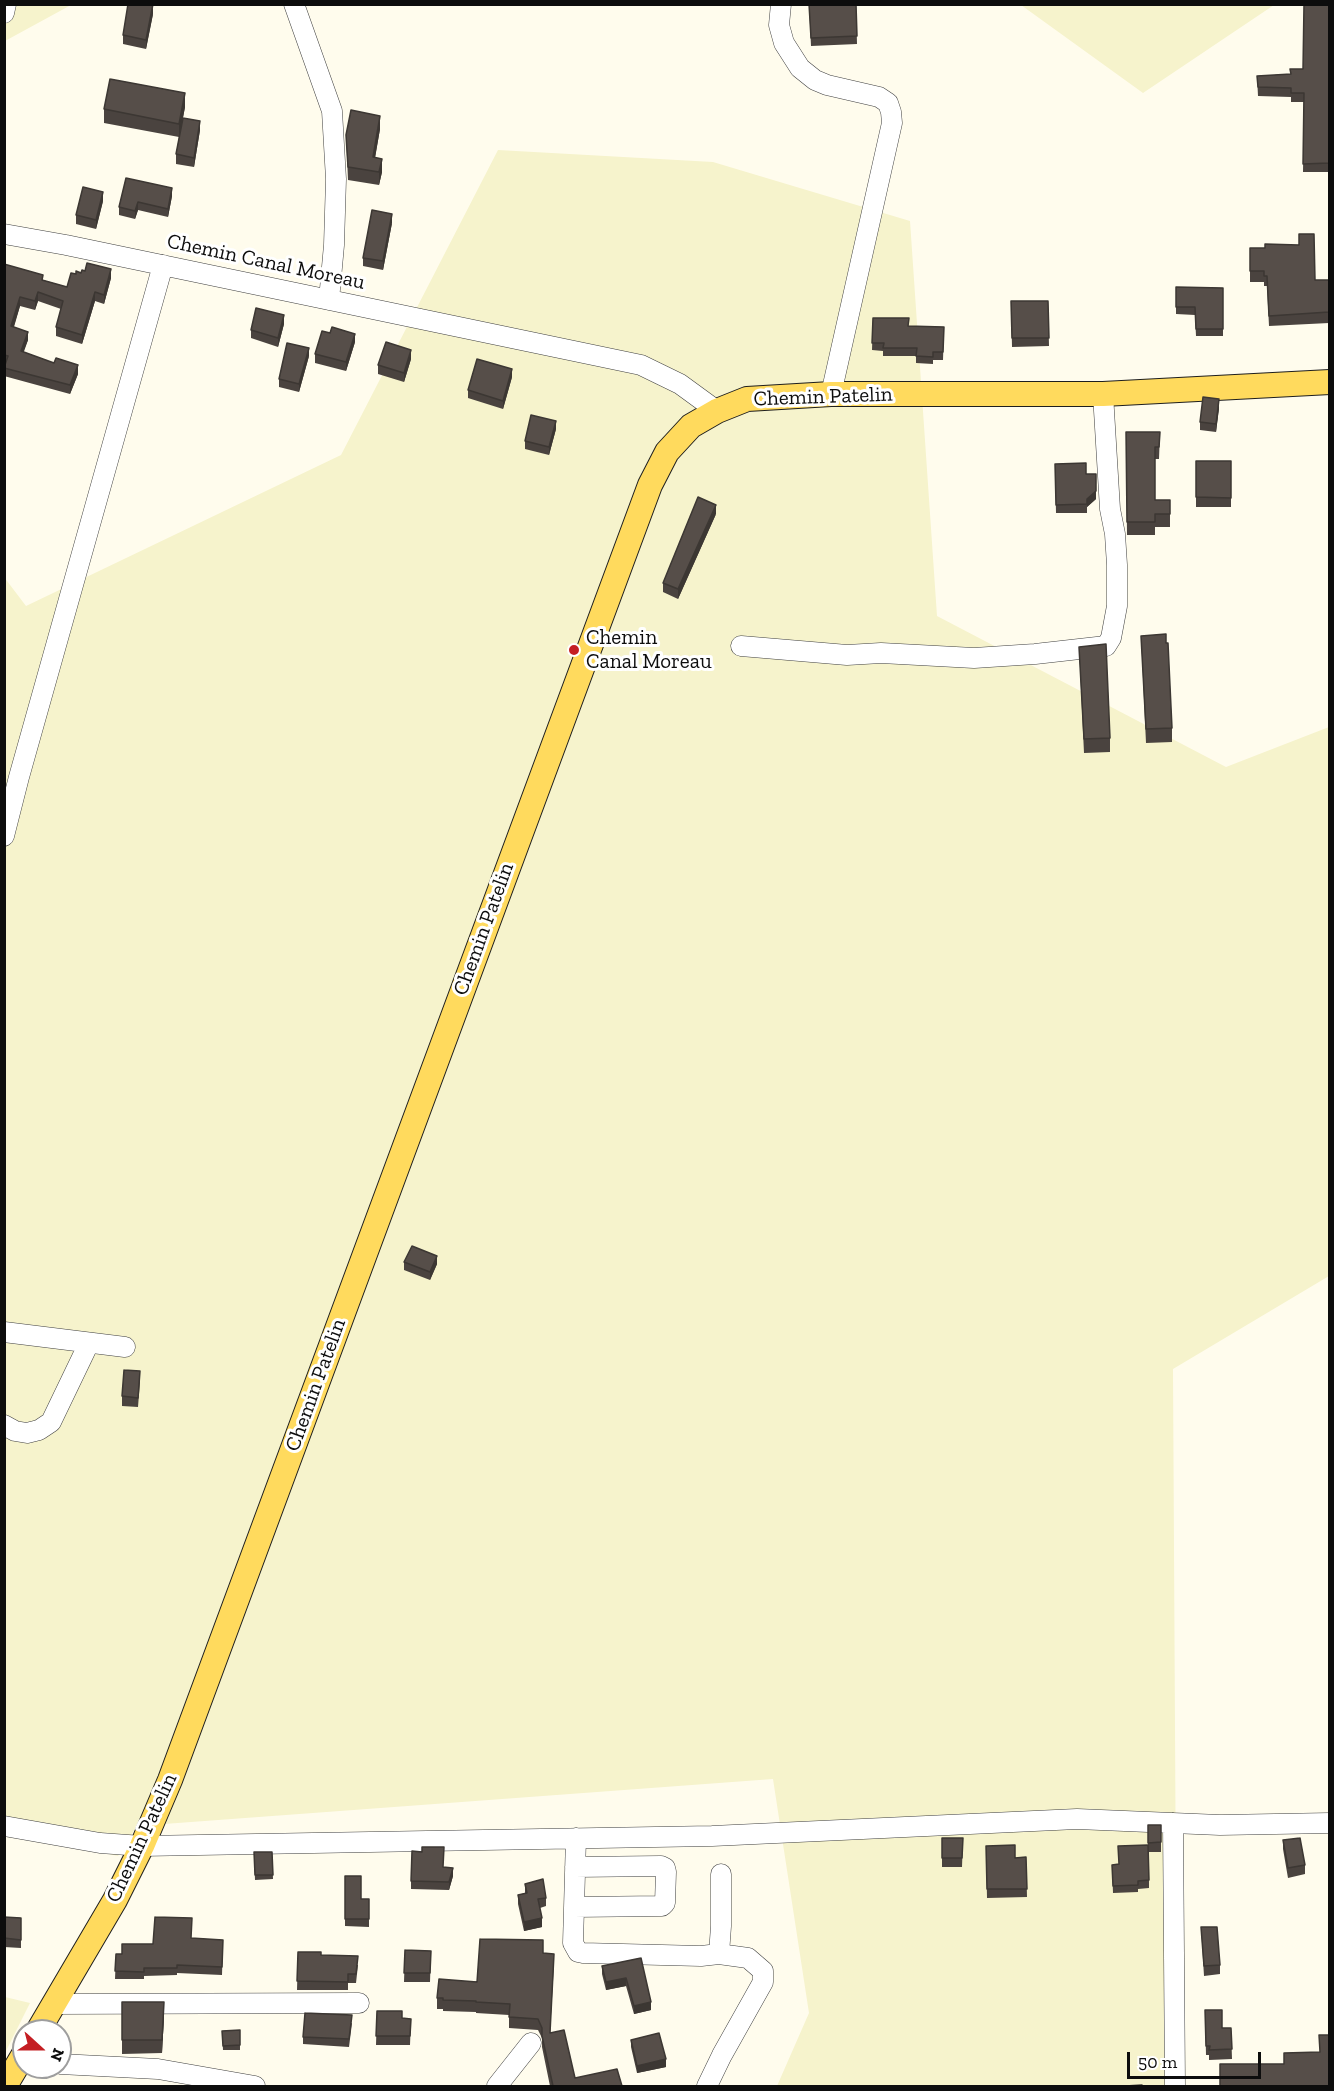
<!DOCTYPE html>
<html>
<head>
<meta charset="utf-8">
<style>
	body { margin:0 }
	#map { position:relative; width:1334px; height:2091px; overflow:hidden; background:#fffced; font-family:"Zilla Slab",serif }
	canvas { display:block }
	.frame { position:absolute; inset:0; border:6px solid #0d0d0d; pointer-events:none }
	.north { position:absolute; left:12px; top:2019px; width:60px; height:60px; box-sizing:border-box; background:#fff; border:2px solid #9e9e9e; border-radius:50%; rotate:111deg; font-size:16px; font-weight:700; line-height:24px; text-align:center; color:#0d0d0d }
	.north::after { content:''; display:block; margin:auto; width:21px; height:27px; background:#c41e23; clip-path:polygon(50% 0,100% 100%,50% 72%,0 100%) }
	.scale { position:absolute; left:1127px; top:2052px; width:134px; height:27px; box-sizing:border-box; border:3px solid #0d0d0d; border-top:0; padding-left:8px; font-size:18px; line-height:21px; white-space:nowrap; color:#0d0d0d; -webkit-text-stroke:4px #fff; paint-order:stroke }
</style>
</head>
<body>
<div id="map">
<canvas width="1334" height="2091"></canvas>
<div class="frame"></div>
<div class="north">N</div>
<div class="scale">50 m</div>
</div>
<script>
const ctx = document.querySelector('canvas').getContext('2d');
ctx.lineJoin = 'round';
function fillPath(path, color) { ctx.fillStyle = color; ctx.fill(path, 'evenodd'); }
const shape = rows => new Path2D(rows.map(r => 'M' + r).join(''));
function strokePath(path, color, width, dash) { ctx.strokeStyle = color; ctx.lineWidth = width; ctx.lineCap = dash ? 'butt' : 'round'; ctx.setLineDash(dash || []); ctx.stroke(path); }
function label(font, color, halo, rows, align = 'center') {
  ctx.font = font + ' "Zilla Slab",serif'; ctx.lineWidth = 6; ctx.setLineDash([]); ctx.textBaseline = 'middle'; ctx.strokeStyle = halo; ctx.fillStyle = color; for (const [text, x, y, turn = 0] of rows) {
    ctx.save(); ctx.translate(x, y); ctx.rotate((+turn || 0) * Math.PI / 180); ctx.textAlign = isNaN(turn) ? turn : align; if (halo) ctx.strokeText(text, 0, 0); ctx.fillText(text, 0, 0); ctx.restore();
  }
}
fillPath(shape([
	[5,5,71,5,5,41],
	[1021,5,1274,5,1143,93],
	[498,150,713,162,910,221,937,616,1226,767,1329,727,1329,1276,1173,1369,1177,2086,777,2086,809,2013,773,1779,137,1826,118,1856,5,1832,4,577,26,606,341,455],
	[5,1997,30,2003,5,2053,4,1997]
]), '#f6f3cc');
const minor = shape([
	[294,4,332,111,336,179,334,245,329,300],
	[781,4,779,25,784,43,800,68,815,80,827,85,879,97,888,103,891,112,892,123,831,394],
	[4,13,6,4],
	[4,234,66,245,641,365,680,384,717,411],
	[741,646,847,655,881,653,974,658,1035,654,1106,646,1111,638,1117,606,1117,565,1115,534,1110,509,1103,394],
	[4,836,19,777,163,265],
	[4,1332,125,1347],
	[4,1425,15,1431,27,1433,39,1430,51,1422,89,1343],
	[1173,1823,1175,2086],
	[4,1826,100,1843,142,1846,712,1836,1077,1819,1220,1825,1330,1823],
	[576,1838,573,1943,578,1952,583,1953,701,1956,719,1954,721,1926,721,1874],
	[574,1907,662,1906,665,1903,666,1872,665,1868,661,1866,575,1867],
	[53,2004,359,2003],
	[60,2064,158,2069,255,2086],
	[497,2086,531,2043],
	[707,2086,722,2055,763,1982,763,1971,748,1958,719,1954]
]);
const major = shape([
	[38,2031,115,1900,142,1846,170,1780,650,485,667,452,691,426,717,411,747,399,831,394,1103,394,1330,382],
	[5,2086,24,2054]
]);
strokePath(minor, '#404040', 21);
strokePath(major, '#1e1e1e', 26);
strokePath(minor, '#fff', 20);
strokePath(major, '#ffda5d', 24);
fillPath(shape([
	[809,4,856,4,857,44,811,46],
	[1329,4,1329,172,1303,172,1304,102,1291,102,1291,97,1258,96,1257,76,1291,74,1303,69],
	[153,14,146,49,123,44,123,35],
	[185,107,183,118,200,130,194,167,176,164,176,154,179,137,104,123,104,109],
	[380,129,375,157,382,172,379,185,348,180,346,135],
	[126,178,172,196,168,217,138,210,135,219,119,215,119,207],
	[103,201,96,229,76,224,76,215],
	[392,223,383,270,363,266,363,258],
	[1250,248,1315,280,1329,280,1329,323,1269,326,1267,286,1264,286,1264,282,1250,282],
	[4,264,43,280,67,287,76,274,111,278,104,304,95,301,82,344,56,336,56,327,61,309,38,301,35,310,20,306,14,327,28,340,23,352,78,374,70,394,4,376],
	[1176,287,1223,288,1223,336,1196,336,1195,315,1176,314],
	[1011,301,1048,301,1049,346,1012,347],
	[873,318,909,326,944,327,943,360,933,360,933,364,916,363,916,356,883,356,883,351,872,350],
	[284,324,278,347,251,338,251,330],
	[355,342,346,371,315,363,315,354],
	[309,356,299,392,279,387,279,379],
	[411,359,404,382,378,374,378,365],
	[512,377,503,409,468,398,468,390],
	[1219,408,1216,432,1200,430,1200,422],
	[556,429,549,455,525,449,525,441],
	[1126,432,1160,432,1159,459,1155,459,1155,500,1170,500,1170,527,1155,527,1155,535,1127,535],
	[1196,461,1231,461,1231,507,1196,507],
	[1055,464,1086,474,1096,499,1087,507,1087,513,1056,513],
	[716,514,678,599,663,592,663,583],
	[1141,636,1172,728,1172,742,1146,743],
	[1079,647,1110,738,1110,752,1084,753],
	[404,1262,437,1264,430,1280,404,1270],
	[140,1381,138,1407,122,1406,122,1396],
	[1148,1825,1161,1825,1161,1852,1149,1852,1149,1888,1138,1889,1138,1892,1113,1893,1112,1865,1119,1864,1148,1845],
	[942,1838,963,1838,962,1867,942,1867],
	[1283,1840,1305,1865,1305,1874,1288,1878,1283,1849],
	[986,1846,1015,1858,1026,1857,1027,1897,987,1898],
	[254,1852,272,1852,273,1879,255,1880],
	[443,1867,453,1876,449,1890,411,1889,411,1881],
	[345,1876,361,1899,369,1899,369,1927,345,1926],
	[525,1884,546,1898,546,1906,540,1908,542,1927,524,1931,518,1904,518,1895,525,1893],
	[4,1917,21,1918,21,1948,4,1947],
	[1201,1927,1220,1965,1220,1974,1204,1976],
	[191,1938,223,1940,222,1975,177,1973,177,1975,144,1976,144,1979,115,1979,116,1954,122,1954,153,1944],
	[405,1950,431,1951,430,1982,404,1982],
	[298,1952,321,1955,358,1965,356,1983,348,1983,348,1990,297,1990],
	[543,1953,554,1964,550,2033,575,2078,622,2086,550,2086,542,2047,542,2038,538,2030,509,2028,509,2015,476,2013,476,2012,443,2011,443,2009,437,2009,437,1998],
	[641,1958,651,2010,634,2014,626,1986,606,1990,602,1974,602,1966],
	[122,2002,164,2016,162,2053,122,2054],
	[1205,2010,1222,2028,1231,2028,1232,2059,1209,2060,1209,2055,1206,2055],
	[377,2011,402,2018,411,2019,410,2045,376,2045],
	[352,2023,349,2047,303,2044,303,2037],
	[240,2030,240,2050,223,2050,222,2031],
	[631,2040,666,2067,637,2073,631,2047]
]), '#4a433f');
fillPath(shape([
	[153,4,153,14,146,49,146,40],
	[185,93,185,107,179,137,179,124],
	[380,116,380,129,373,170,373,157],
	[200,121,200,130,194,167,194,158],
	[382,159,382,172,379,185,379,172],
	[172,188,172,196,168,217,168,209],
	[103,192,103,201,96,229,96,220],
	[138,202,138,210,135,219,135,211],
	[392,214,392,223,383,270,383,261],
	[111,269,111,278,104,304,104,295],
	[38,292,38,301,35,310,35,301],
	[95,292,95,301,82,344,82,335],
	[20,297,20,306,11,335,11,326],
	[284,315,284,324,278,347,278,338],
	[28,332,28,340,21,360,21,351],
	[355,334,355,342,346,371,346,362],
	[309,348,309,356,299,392,299,384],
	[411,350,411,359,404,382,404,373],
	[78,365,78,374,70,394,70,385],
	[512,369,512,377,503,409,503,401],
	[1219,399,1219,408,1216,432,1216,424],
	[556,421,556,429,549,455,549,447],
	[1096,491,1096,499,1087,507,1087,499],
	[716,505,716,514,678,599,678,589],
	[437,1256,437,1264,430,1280,430,1272],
	[453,1868,453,1876,449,1890,449,1882],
	[542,1918,542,1927,524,1931,524,1922],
	[626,1978,626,1986,606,1990,606,1982],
	[164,2002,164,2016,162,2053,162,2040],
	[651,2002,651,2010,634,2014,634,2006],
	[666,2059,666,2067,637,2073,637,2066]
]), '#3c3733');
const building = shape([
	[128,4,153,4,146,40,123,35,128,4],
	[809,4,856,4,857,36,811,38,809,4],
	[1304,4,1329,4,1329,163,1303,164,1304,93,1291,93,1291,88,1258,87,1257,76,1291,74,1290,69,1303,69,1304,4],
	[110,79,185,93,179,124,104,109,110,79],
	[351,110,380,116,373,157,382,159,379,172,348,167,346,135,351,110],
	[183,118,200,121,194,158,176,154,183,118],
	[126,178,172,188,168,209,138,202,135,211,119,207,126,178],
	[83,187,103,192,96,220,76,215,83,187],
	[372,210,392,214,383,261,363,258,372,210],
	[1299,234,1314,234,1315,280,1329,280,1329,312,1269,316,1267,276,1264,276,1264,271,1250,271,1250,248,1265,248,1265,244,1299,245,1299,234],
	[87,263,111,269,104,295,95,292,82,335,56,327,63,301,38,292,35,301,20,297,11,326,28,332,21,351,54,363,56,358,78,365,70,385,4,368,8,356,4,355,4,264,43,275,42,280,67,287,71,273,76,274,76,271,81,273,82,270,85,271,87,263],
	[1176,287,1223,288,1223,329,1196,329,1195,307,1176,307,1176,287],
	[1011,301,1048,301,1049,338,1012,338,1011,301],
	[256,308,284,315,278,338,251,330,256,308],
	[873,318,909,318,908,326,944,327,943,352,933,352,933,357,916,356,917,348,883,348,884,343,872,343,873,318],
	[332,327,355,334,346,362,315,354,322,331,330,333,332,327],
	[386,342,411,350,404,373,378,365,386,342],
	[287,343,309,348,299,384,279,379,287,343],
	[477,359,512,369,503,401,468,390,477,359],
	[1203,397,1219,399,1216,424,1200,422,1203,397],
	[531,415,556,421,549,447,525,441,531,415],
	[1126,432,1160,432,1159,447,1155,447,1155,500,1170,500,1170,514,1155,514,1155,522,1127,522,1126,432],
	[1196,461,1231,461,1231,498,1196,497,1196,461],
	[1086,463,1086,474,1096,474,1096,491,1087,499,1087,504,1056,505,1055,464,1086,463],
	[698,497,716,505,678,589,663,583,698,497],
	[1166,634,1166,643,1168,643,1172,728,1146,729,1141,636,1166,634],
	[1106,644,1110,738,1084,739,1079,647,1106,644],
	[412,1246,437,1256,430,1272,404,1262,412,1246],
	[124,1370,140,1371,138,1398,122,1396,124,1370],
	[1148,1825,1161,1825,1161,1842,1148,1843,1148,1825],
	[942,1838,963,1838,962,1858,942,1858,942,1838],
	[1300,1838,1305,1865,1288,1868,1283,1840,1300,1838],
	[1015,1845,1015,1858,1026,1857,1027,1889,987,1889,986,1846,1015,1845],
	[1148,1845,1149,1880,1138,1881,1138,1885,1113,1886,1112,1865,1119,1864,1118,1846,1148,1845],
	[422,1847,444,1847,443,1867,453,1868,449,1882,411,1881,412,1851,422,1852,422,1847],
	[254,1852,272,1852,273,1875,255,1875,254,1852],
	[345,1876,361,1876,361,1899,369,1899,369,1919,345,1919,345,1876],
	[543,1879,546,1898,538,1899,542,1918,524,1922,518,1895,527,1893,525,1884,543,1879],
	[4,1917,21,1918,21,1940,4,1938,4,1917],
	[155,1917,192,1918,191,1938,223,1940,222,1967,177,1965,177,1968,144,1968,144,1972,115,1971,116,1954,122,1954,122,1944,153,1944,155,1917],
	[1201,1927,1217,1927,1220,1965,1204,1966,1201,1927],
	[480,1939,543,1940,543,1953,554,1954,550,2033,564,2030,575,2078,617,2069,622,2086,553,2086,542,2036,542,2028,538,2019,509,2017,510,2004,476,2002,476,2001,443,2000,443,1998,437,1998,439,1979,477,1982,480,1939],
	[405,1950,431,1951,430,1973,404,1973,405,1950],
	[298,1952,321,1952,321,1955,358,1956,356,1974,348,1974,348,1982,297,1981,298,1952],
	[641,1958,651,2002,634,2006,626,1978,606,1982,602,1966,641,1958],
	[122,2002,164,2002,162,2040,122,2040,122,2002],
	[1205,2010,1222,2010,1222,2028,1231,2028,1232,2049,1209,2050,1210,2046,1206,2046,1205,2010],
	[377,2011,402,2011,402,2018,411,2019,410,2036,376,2036,377,2011],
	[305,2013,352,2015,349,2039,303,2037,305,2013],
	[240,2030,240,2045,223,2046,222,2031,240,2030],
	[659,2033,666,2059,637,2066,631,2040,659,2033],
	[1319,2035,1329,2035,1329,2086,1220,2086,1220,2064,1284,2064,1284,2053,1320,2052,1319,2035],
	[1142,2085,1142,2086,1125,2086,1142,2085]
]);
fillPath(building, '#564e49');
strokePath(building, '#3c3733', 1.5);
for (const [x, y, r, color] of [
	[574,650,6,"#c41e23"]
]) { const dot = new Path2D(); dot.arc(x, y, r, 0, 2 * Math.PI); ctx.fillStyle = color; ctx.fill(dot); strokePath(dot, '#fff', 2); }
label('21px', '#0d0d0d', '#fff', [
	["Chemin Canal Moreau",266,262,12],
	["Chemin Patelin",823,397,-2],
	["Chemin Patelin",484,929,-70],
	["Chemin Patelin",316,1385,-70],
	["Chemin Patelin",142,1838,-65]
]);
label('21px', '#0d0d0d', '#fff', [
	["Chemin",586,638],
	["Canal Moreau",586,662]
], 'left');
</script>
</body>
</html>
